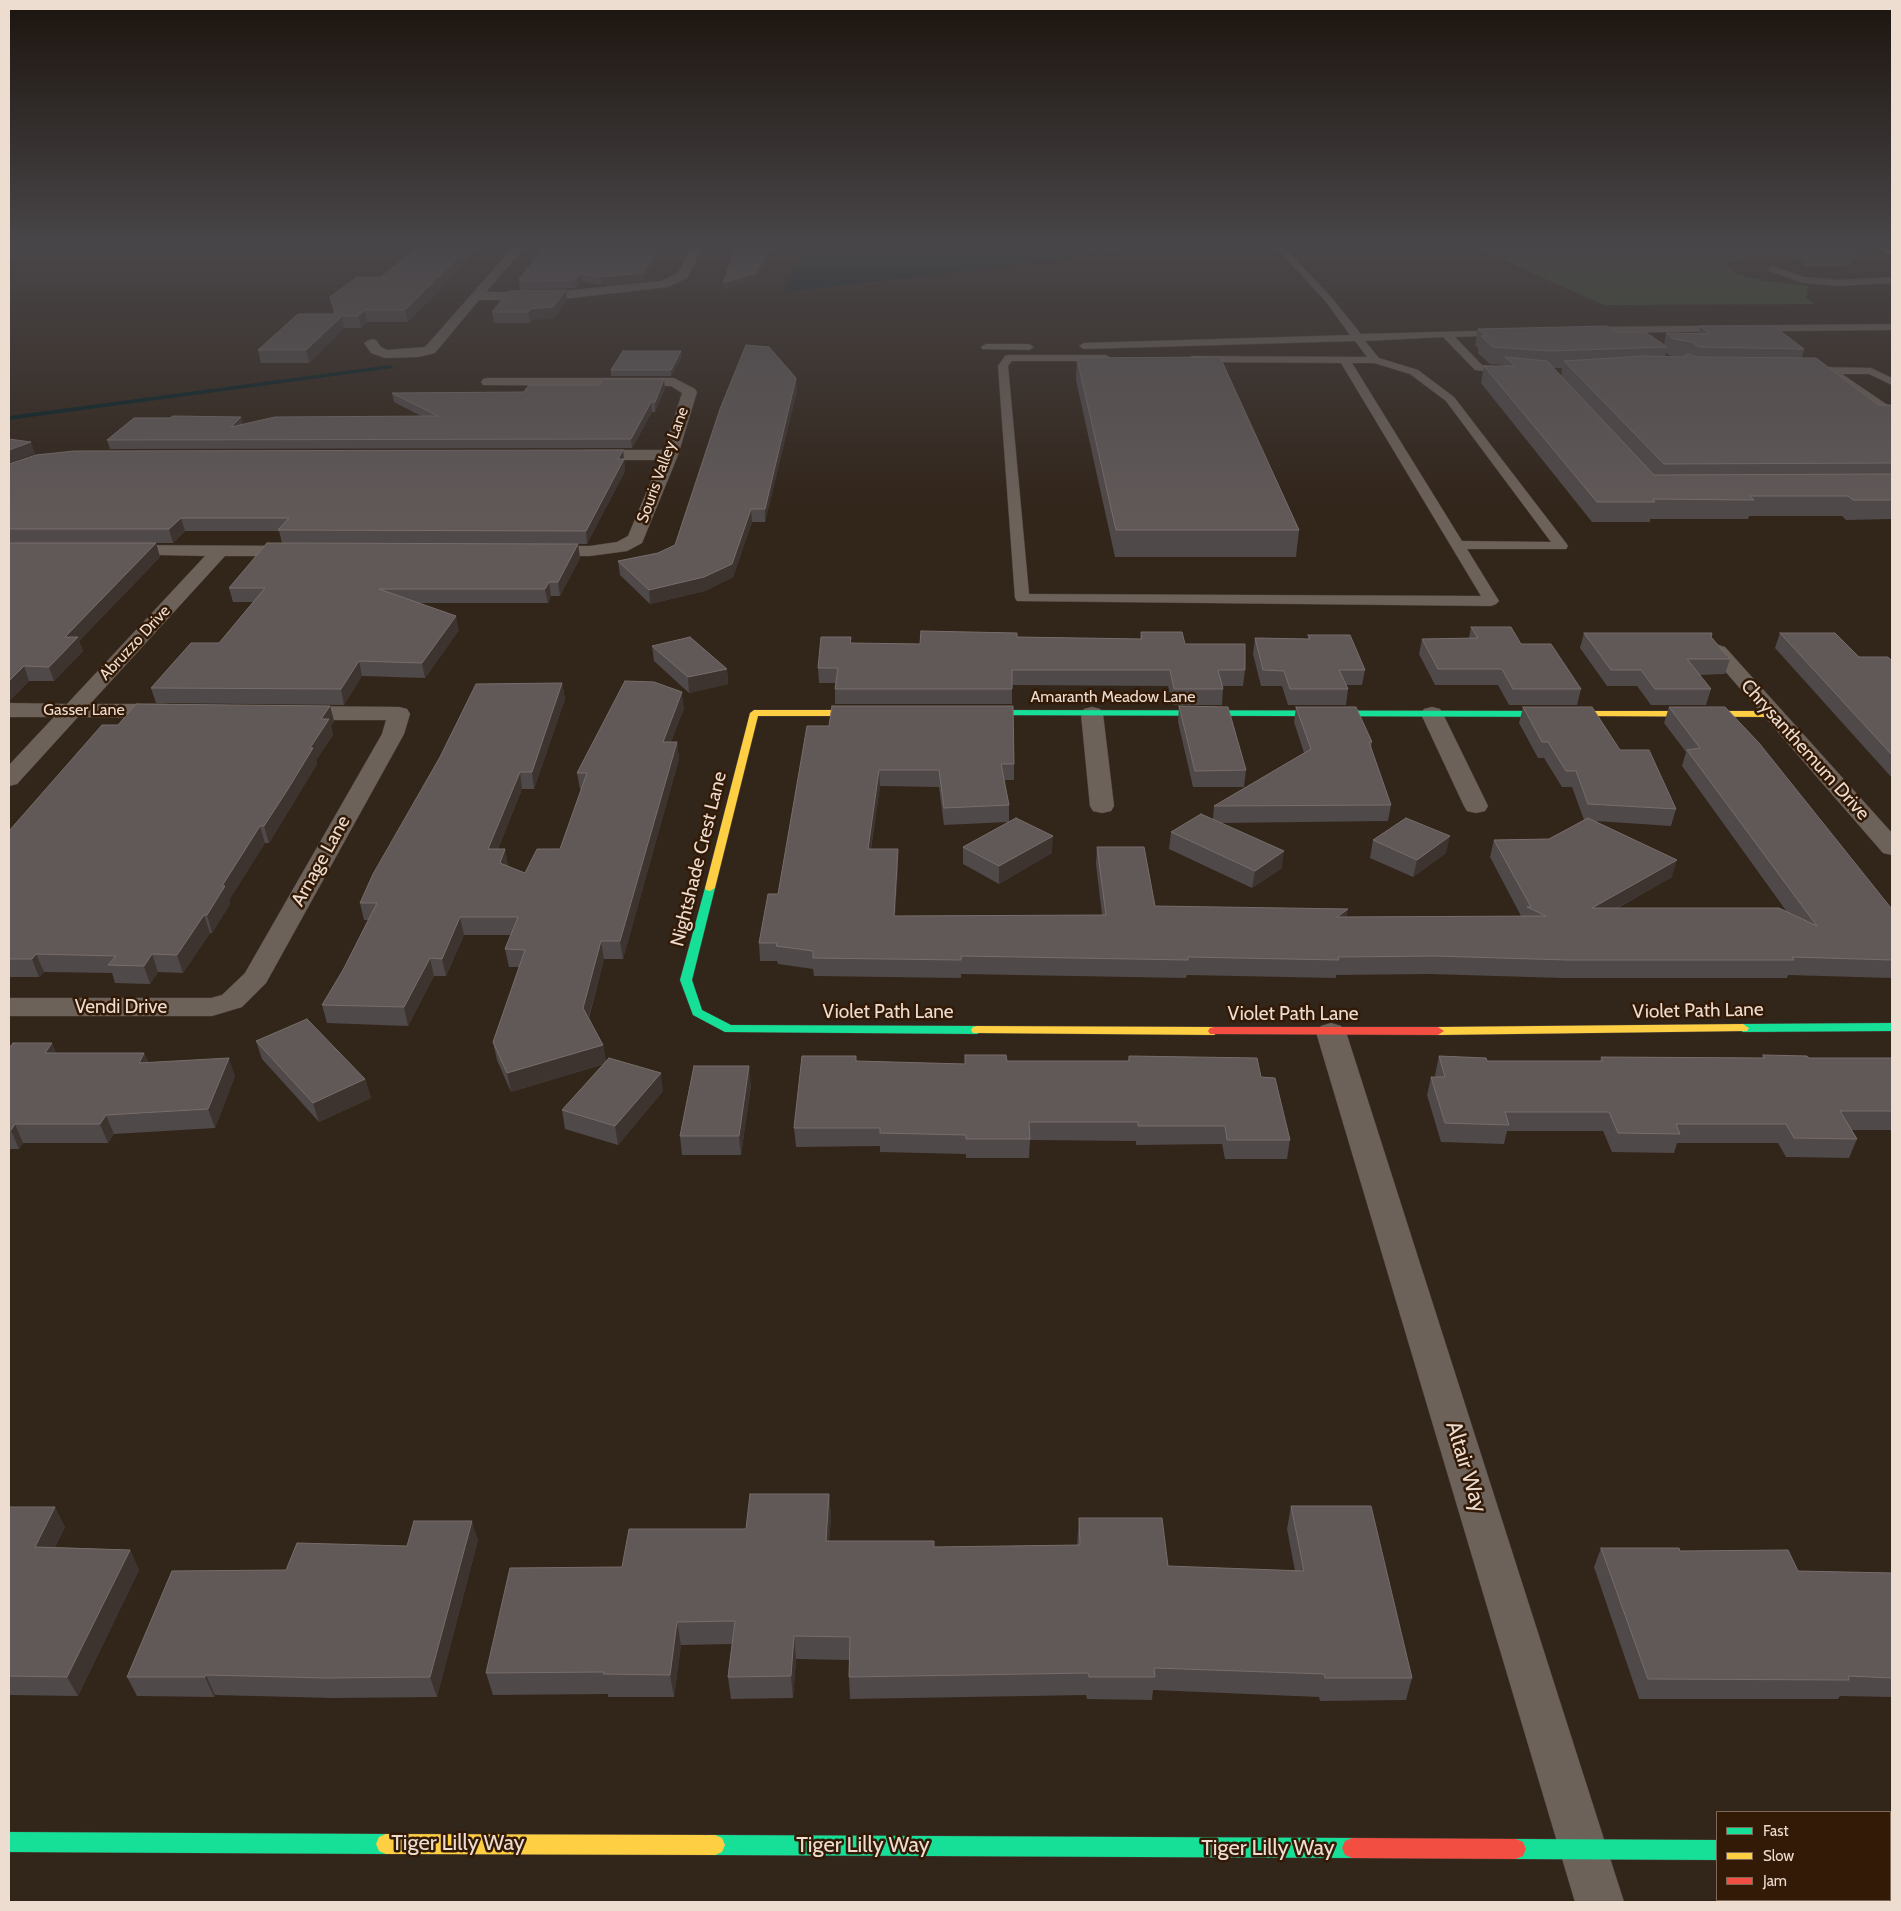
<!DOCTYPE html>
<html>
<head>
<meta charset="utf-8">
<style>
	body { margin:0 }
	#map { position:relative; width:1901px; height:1911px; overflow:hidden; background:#32251a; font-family:Cabin,sans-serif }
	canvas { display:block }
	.frame { position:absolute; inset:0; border:10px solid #eddcd0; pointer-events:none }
	.legend { position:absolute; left:1716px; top:1811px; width:175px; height:90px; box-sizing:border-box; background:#321a06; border:1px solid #7d6857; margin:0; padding:6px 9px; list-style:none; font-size:15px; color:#eddcd0 }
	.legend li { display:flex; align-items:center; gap:10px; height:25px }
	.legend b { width:25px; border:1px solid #7d6857 }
</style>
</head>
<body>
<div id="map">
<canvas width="1901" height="1911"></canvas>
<div class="frame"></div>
<ul class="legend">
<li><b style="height:6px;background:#16e098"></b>Fast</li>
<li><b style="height:6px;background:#ffcf43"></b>Slow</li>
<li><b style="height:6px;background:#f24e42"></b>Jam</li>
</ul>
</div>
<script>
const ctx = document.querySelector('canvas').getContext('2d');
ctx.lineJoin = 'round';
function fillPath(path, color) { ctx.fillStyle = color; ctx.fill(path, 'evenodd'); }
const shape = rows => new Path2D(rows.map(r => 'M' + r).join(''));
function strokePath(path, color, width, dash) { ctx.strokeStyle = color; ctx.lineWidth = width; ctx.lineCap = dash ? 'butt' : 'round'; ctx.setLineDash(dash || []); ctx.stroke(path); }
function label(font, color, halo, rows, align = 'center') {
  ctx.font = font + ' Cabin,sans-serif'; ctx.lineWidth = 5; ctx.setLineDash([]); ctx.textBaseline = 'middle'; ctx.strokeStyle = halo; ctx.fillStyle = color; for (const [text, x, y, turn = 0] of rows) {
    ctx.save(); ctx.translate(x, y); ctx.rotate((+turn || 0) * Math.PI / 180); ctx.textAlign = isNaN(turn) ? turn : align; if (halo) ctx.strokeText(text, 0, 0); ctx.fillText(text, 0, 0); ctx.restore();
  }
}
fillPath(shape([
	[1470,245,1844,245,1859,255,1847,266,1804,266,1800,259,1754,255,1726,264,1737,274,1766,281,1808,286,1807,295,1805,297,1815,304,1604,305]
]), '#3c4f2c');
fillPath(shape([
	[804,245,1184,245,785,292]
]), '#041f22');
fillPath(shape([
	[391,365,393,368,9,420,9,416,391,365]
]), '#041f22');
const lane = shape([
	[1274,245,1282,245,1332,298,1361,334,1511,330,1512,332,1511,334,1507,335,1455,337,1482,365,1516,369,1517,371,1516,373,1512,374,1475,370,1443,337,1365,341,1379,358,1418,370,1454,397,1566,543,1568,546,1566,549,1467,549,1499,601,1496,604,1491,606,1017,601,1015,598,998,366,1005,356,1009,355,1106,355,1111,358,1106,361,1012,361,1008,366,1029,594,1481,596,1341,363,1192,362,1187,359,1192,356,1367,357,1355,341,1084,349,1079,346,1084,343,1350,335,1326,302,1274,245],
	[1352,363,1374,363,1410,374,1446,401,1551,542,1462,541,1352,363],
	[1772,266,1804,277,1839,280,1892,277,1892,283,1839,286,1803,283,1769,271,1767,269,1772,266],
	[1892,324,1892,330,1583,333,1578,330,1583,327,1892,324],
	[986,344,1029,344,1034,347,1029,350,982,349,981,347,986,344],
	[1823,367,1871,368,1892,378,1892,385,1869,374,1842,374,1892,408,1892,416,1888,415,1828,373,1819,372,1818,370,1823,367]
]);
const street = shape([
	[515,245,527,245,486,292,553,292,661,281,678,273,693,245,704,245,687,278,668,287,553,300,479,300,435,353,418,357,385,358,371,353,364,343,371,339,376,340,381,347,387,350,425,347,515,245],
	[488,378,674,378,695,389,697,392,678,455,642,543,627,551,590,556,541,556,535,555,532,551,535,547,541,546,590,546,617,542,628,536,660,460,586,460,580,458,578,455,580,452,586,450,664,450,682,393,671,386,483,385,481,382,483,379,488,378],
	[121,545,298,546,304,547,307,551,304,555,298,556,225,556,90,704,166,704,174,706,177,711,174,716,166,718,78,717,17,784,9,786,9,765,54,717,9,717,9,703,67,704,205,556,115,554,112,550,115,546,121,545],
	[1718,645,1725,647,1892,833,1892,855,1883,853,1711,655,1708,651,1711,647,1718,645],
	[294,706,399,707,407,709,410,714,404,734,266,983,242,1007,212,1016,9,1016,9,998,211,998,222,995,245,973,382,734,386,720,294,720,286,718,283,713,286,708,294,706],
	[1092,707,1100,709,1103,714,1114,806,1111,811,1102,813,1093,811,1090,806,1081,714,1084,709,1092,707],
	[1432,707,1440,709,1443,714,1488,806,1485,811,1476,813,1467,811,1464,806,1421,714,1424,709,1432,707],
	[1331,1023,1341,1026,1346,1032,1624,1902,1575,1902,1316,1032,1321,1026,1331,1023],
	[1890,1826,1892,1826,1892,1874,1890,1874,1890,1826]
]);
const fast = shape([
	[975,710,1580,711,1585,714,1580,717,972,715,972,711,975,710],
	[710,885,715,888,692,980,702,1010,731,1025,977,1026,983,1030,977,1034,725,1032,693,1015,680,980,705,888,710,885],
	[1892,1023,1892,1031,1743,1032,1737,1028,1743,1024,1892,1023],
	[9,1832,386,1834,393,1837,396,1844,393,1851,386,1854,9,1852,9,1832],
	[715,1835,1352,1838,1359,1841,1362,1848,1359,1855,1352,1858,715,1855,708,1852,705,1845,708,1838,715,1835],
	[1516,1839,1717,1840,1717,1860,1516,1859,1509,1856,1506,1849,1509,1842,1516,1839]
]);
const slow = shape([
	[1873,245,1878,245,1892,252,1892,255,1873,245],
	[754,710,869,710,873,713,869,716,758,716,715,888,710,891,706,890,705,888,750,713,754,710],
	[1580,711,1772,711,1777,714,1772,717,1577,716,1575,714,1580,711],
	[1743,1024,1749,1028,1747,1031,1438,1035,1432,1031,1438,1027,1743,1024],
	[977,1026,1214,1027,1220,1031,1214,1035,973,1033,971,1030,973,1027,977,1026],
	[386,1834,715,1835,722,1838,725,1845,722,1852,715,1855,386,1854,379,1851,376,1844,379,1837,386,1834]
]);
const jam = shape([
	[1214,1027,1438,1027,1444,1031,1438,1035,1210,1034,1208,1031,1210,1028,1214,1027],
	[1352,1838,1516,1839,1523,1842,1526,1849,1523,1856,1516,1859,1352,1858,1345,1855,1342,1848,1345,1841,1352,1838]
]);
strokePath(lane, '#4b4038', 1);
strokePath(street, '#4b4038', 1);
strokePath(fast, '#4b4038', 1);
strokePath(slow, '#4b4038', 1);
strokePath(jam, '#4b4038', 1);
fillPath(lane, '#6d625a');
fillPath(street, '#6d625a');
fillPath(fast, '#16e098');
fillPath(slow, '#ffcf43');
fillPath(jam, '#f24e42');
fillPath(shape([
	[421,245,408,322,367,322,361,328,344,328,309,363,261,363,258,350,334,314,330,297,381,277],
	[547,245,663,245,643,281,602,285,581,281,576,288,520,290,519,282,520,281,519,279],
	[567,300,554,318,532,320,530,323,494,323,492,312],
	[1700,326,1804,349,1802,358,1878,405,1892,405,1892,519,1846,520,1842,516,1749,516,1748,519,1650,519,1650,522,1592,522,1481,383,1484,366,1503,366,1503,365,1490,364,1478,353,1478,348,1475,345,1478,329,1616,332,1664,345,1666,333,1698,334],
	[1666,353,1669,355,1676,357,1665,357],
	[1553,368,1562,368,1561,376],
	[682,357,671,376,611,376,611,370],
	[1077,358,1299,530,1296,557,1115,557,1076,380],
	[665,388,655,412,652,412,632,448,110,449,107,440,241,417,243,424,421,416,394,402,392,393,524,392],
	[797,390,765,522,752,522,733,577,705,591,650,604,620,575,618,561,658,553,675,545],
	[623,450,625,471,587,544,282,543,279,531,185,531,173,543,38,543,156,543,160,557,79,641,83,651,54,681,29,681,9,701,9,464],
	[578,544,580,558,560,596,551,596,548,603,420,603,459,630,425,678,362,676,344,705,156,703,151,688,219,643,253,602,233,602,229,588],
	[1471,627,1521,644,1581,689,1577,705,1509,705,1498,685,1435,685,1419,654,1422,639,1469,638],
	[1141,632,1185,644,1245,670,1243,686,1223,686,1223,689,1222,705,1173,705,1168,686,1012,685,1012,704,835,704,835,689,836,683,819,683,818,668,851,637,851,643,920,644,1017,637,1140,639],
	[1584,633,1711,637,1730,659,1725,674,1699,675,1711,689,1706,705,1651,705,1637,686,1607,686,1580,648],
	[1780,633,1859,657,1892,661,1892,778,1775,648],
	[1308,635,1365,670,1362,685,1346,685,1348,689,1346,705,1288,705,1282,686,1261,686,1253,654,1255,638,1308,639],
	[652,646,727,669,728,684,689,693,654,661],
	[562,683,565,699,534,789,522,789,498,849,505,849,508,866,525,873,560,849,581,789,580,789,577,773,684,708,671,742,677,742,679,759,623,959,604,959,589,1018,603,1045,606,1062,663,1091,618,1145,565,1129,562,1110,604,1064,511,1092,497,1060,493,1042,519,967,509,967,505,949,511,935,464,935,446,976,434,976,408,1026,327,1023,322,1005,343,970,368,920,364,920,360,903],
	[330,706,334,721,331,726,333,735,316,760,317,764,269,843,265,843,229,900,230,904,212,933,210,933,183,973,158,972,150,984,115,983,112,973,44,972,39,977,9,977,9,831,118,725],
	[1179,706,1246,770,1244,787,1193,787,1178,722],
	[1296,707,1372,742,1371,748,1391,805,1388,821,1221,823,1282,868,1252,888,1169,849,1171,832,1213,819,1214,806,1304,753,1294,722],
	[1523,707,1620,750,1676,809,1671,826,1596,821,1672,877,1618,908,1787,912,1682,766,1686,752,1664,723,1669,707,1891,908,1892,908,1892,978,1788,975,1787,978,1563,978,1430,974,1336,975,1336,978,1187,975,1186,978,961,974,961,978,814,976,813,969,778,964,777,961,760,961,759,943,778,894,807,726,1014,764,1014,780,1004,780,1009,805,1009,822,1052,853,999,884,963,864,963,847,1008,822,944,825,939,787,880,786,871,849,898,866,895,916,1102,915,1096,864,1097,847,1155,906,1346,917,1521,916,1490,857,1494,840,1549,839,1584,820,1572,787,1562,787,1544,758,1538,758,1519,723],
	[1373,840,1446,853,1413,877,1370,858],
	[256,1041,365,1079,371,1098,319,1122,262,1059],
	[9,1046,57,1053,144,1053,148,1062,235,1076,215,1128,114,1134,108,1143,23,1143,19,1149,9,1149],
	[1763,1055,1809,1058,1892,1058,1892,1130,1852,1130,1857,1139,1849,1158,1786,1157,1778,1143,1677,1143,1674,1153,1612,1152,1603,1131,1507,1131,1504,1144,1441,1142,1427,1095,1431,1077,1436,1077,1435,1075,1439,1056,1487,1061,1600,1061,1601,1057,1762,1058],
	[1129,1056,1261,1077,1290,1140,1287,1159,1225,1159,1222,1144,1136,1145,1136,1141,1030,1140,1029,1158,966,1158,966,1154,880,1152,880,1146,796,1147,794,1128,856,1062,965,1064,1007,1061,1128,1061],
	[751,1085,741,1155,682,1155,680,1136],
	[829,1494,831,1517,829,1541,934,1547,1077,1545,1079,1518,1168,1566,1295,1571,1287,1529,1291,1506,1412,1678,1406,1700,1320,1701,1319,1697,1153,1690,1152,1700,1087,1699,1086,1695,850,1699,849,1677,849,1660,796,1659,793,1698,731,1699,728,1677,732,1644,681,1645,674,1697,608,1697,608,1694,493,1695,486,1673,622,1567,746,1529],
	[9,1507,65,1527,55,1547,130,1550,139,1570,78,1696,9,1695],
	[478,1540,437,1697,333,1698,215,1695,214,1697,137,1696,127,1677,286,1570,407,1546],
	[1601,1548,1680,1551,1798,1571,1892,1573,1892,1697,1840,1696,1838,1699,1639,1699,1594,1567]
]), '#504949');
fillPath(shape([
	[471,245,484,245,408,322,405,310],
	[658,245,663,245,643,281,602,285,601,277],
	[771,245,775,245,755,280,723,290,723,283],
	[580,273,581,281,576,288,575,280],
	[566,290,567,300,554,318,532,320,530,323,528,312,530,309],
	[365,310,367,322,361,328,358,316],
	[342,316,344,328,309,363,306,350],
	[681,351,682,357,671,376,671,370],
	[796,378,797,390,765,522,765,509],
	[664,379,665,388,655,412,655,402],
	[651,402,652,412,632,448,631,439],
	[241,417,244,426,231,427],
	[31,442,35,454,9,463,9,450],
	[623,450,625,471,587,544,586,531,618,459],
	[751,509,752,522,733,577,705,591,650,604,649,590],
	[181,518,185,531,173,543,169,529],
	[156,543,160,557,79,641,83,651,54,681,49,667,65,637],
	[578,544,580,558,560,596,558,582],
	[549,582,551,596,548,603,545,589],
	[456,616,459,630,425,678,422,663],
	[359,661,362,676,344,705,341,689],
	[24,666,29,681,9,701,9,681],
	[727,669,728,684,689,693,688,677],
	[562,683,565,699,534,789,532,772],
	[682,692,684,708,665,758,663,742],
	[330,706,334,721,331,726,333,735,316,760,317,764,269,843,264,826,310,748,321,719],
	[677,742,679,759,623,959,620,941],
	[879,770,880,786,868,866,868,849],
	[520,772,522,789,491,866,488,849],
	[260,826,265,843,229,900,230,904,212,933,207,915,222,886],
	[1053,836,1052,853,999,884,999,866],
	[1450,836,1446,853,1413,877,1417,860],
	[505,849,508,866,500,863],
	[898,849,898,866,894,934,894,916],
	[1284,851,1282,868,1252,888,1255,871],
	[1677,860,1672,877,1587,925,1592,908],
	[1348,909,1345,927,1337,917],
	[204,915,210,933,183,973,177,955],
	[460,917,464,935,446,976,442,959],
	[601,941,604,959,586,1027,583,1008],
	[36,954,44,972,39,977,32,959],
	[152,954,158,972,150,984,144,966],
	[430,958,434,976,408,1026,404,1007],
	[52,1043,60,1061,45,1053],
	[603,1045,606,1063,511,1092,507,1073],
	[144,1053,151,1071,139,1063],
	[229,1058,235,1076,215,1128,208,1109],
	[749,1066,751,1085,741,1155,739,1136],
	[661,1073,663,1091,618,1145,615,1126],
	[365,1079,371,1098,319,1122,313,1103],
	[106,1115,114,1134,108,1143,100,1124],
	[15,1124,23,1143,19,1149,11,1130],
	[829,1494,831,1517,827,1564,826,1541],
	[55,1507,65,1527,45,1566,35,1547],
	[472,1521,478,1540,437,1697,430,1677],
	[130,1550,139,1570,78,1696,67,1677],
	[677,1622,681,1645,674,1697,670,1675],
	[794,1636,796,1659,793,1698,791,1676],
	[206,1675,215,1695,214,1697,205,1677]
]), '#3d3430');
const building = shape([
	[421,245,471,245,405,310,365,310,358,316,342,316,306,350,258,350,298,314,336,314,330,297,357,277,381,277,421,245],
	[547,245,658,245,643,273,601,277,580,273,575,280,519,282,522,279,519,279,547,245],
	[737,245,771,245,755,273,723,283,737,245],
	[566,290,553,307,530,309,528,312,492,312,509,291,566,290],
	[1607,326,1616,332,1647,333,1667,347,1551,351,1493,347,1481,336,1487,336,1478,329,1607,326],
	[1700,326,1774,326,1804,349,1699,347,1692,342,1673,339,1666,333,1710,334,1700,326],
	[746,345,769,347,796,378,765,509,751,509,732,564,704,577,649,590,618,561,658,553,675,545,720,409,746,345],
	[623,351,681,351,671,370,611,370,623,351],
	[1688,354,1696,357,1816,358,1878,405,1892,405,1892,463,1664,464,1564,361,1644,356,1683,357,1688,354],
	[1220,357,1299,530,1116,530,1077,358,1220,357],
	[1505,357,1547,361,1654,475,1892,474,1892,500,1853,500,1848,496,1750,496,1754,500,1653,499,1655,502,1597,502,1484,366,1515,366,1505,357],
	[603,379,664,379,655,402,651,402,631,439,107,440,134,418,170,418,173,416,241,417,231,427,275,417,438,416,392,393,524,392,529,385,599,385,603,379],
	[9,439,31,442,9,450,9,439],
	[623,450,618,459,624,459,586,531,278,530,289,518,181,518,169,529,9,529,9,464,36,455,74,451,623,450],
	[9,543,156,543,65,637,78,637,49,667,24,666,9,681,9,543],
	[267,543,578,544,558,582,549,582,545,589,379,589,456,616,422,663,359,661,341,689,151,688,191,643,219,643,265,588,229,588,267,543],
	[1471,627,1511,627,1521,644,1551,644,1581,689,1513,689,1502,669,1438,669,1422,639,1478,638,1471,627],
	[921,631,1017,633,1017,637,1142,639,1141,632,1182,632,1185,644,1245,644,1245,670,1218,670,1223,689,1174,689,1170,670,1012,670,1012,689,835,689,838,668,818,668,821,637,851,637,850,643,920,644,921,631],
	[1584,633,1712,633,1711,637,1730,659,1687,659,1711,689,1655,689,1641,670,1611,670,1584,633],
	[1780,633,1835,633,1859,657,1888,657,1892,661,1892,755,1780,633],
	[1308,635,1350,635,1365,670,1339,670,1348,689,1290,689,1284,671,1263,670,1255,638,1310,639,1308,635],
	[690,637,727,669,688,677,652,646,690,637],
	[625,681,654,682,682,692,663,742,677,742,620,941,601,941,583,1008,603,1045,507,1073,493,1042,525,950,505,949,518,917,460,917,442,959,430,958,404,1007,322,1005,343,970,377,903,360,903,373,874,440,757,476,684,562,683,532,772,520,772,488,849,505,849,500,863,525,873,537,849,560,849,587,773,577,773,625,681],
	[136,704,330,706,321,719,329,719,310,748,313,748,288,789,264,826,260,826,222,886,225,886,207,915,204,915,177,955,152,954,144,966,108,965,116,956,36,954,32,959,9,959,9,831,102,725,118,725,136,704],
	[832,706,1013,706,1014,764,1001,764,1009,805,944,808,939,770,879,770,868,849,898,849,894,916,1106,915,1097,847,1144,847,1155,906,1348,909,1337,917,1546,916,1527,907,1531,907,1494,840,1549,839,1588,818,1677,860,1592,908,1779,908,1817,926,1687,750,1700,748,1669,707,1725,707,1759,743,1891,908,1892,908,1892,960,1792,957,1794,960,1568,960,1434,956,1338,957,1339,960,1188,957,1188,960,961,956,961,960,813,958,813,951,776,946,777,943,759,943,768,894,778,894,807,726,829,726,832,706],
	[1179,706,1228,707,1246,770,1195,771,1179,706],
	[1296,707,1356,707,1372,742,1369,742,1391,805,1214,806,1311,749,1296,707],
	[1523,707,1592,707,1620,750,1649,750,1676,809,1588,804,1576,771,1566,771,1548,742,1542,742,1523,707],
	[1201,814,1284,851,1255,871,1171,832,1201,814],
	[1016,818,1053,836,999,866,963,847,1016,818],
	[1406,818,1450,836,1417,860,1373,840,1406,818],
	[307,1019,365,1079,313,1103,256,1041,307,1019],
	[13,1043,52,1043,45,1053,144,1053,139,1063,229,1058,208,1109,106,1115,100,1124,15,1124,11,1130,9,1130,9,1046,11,1046,13,1043],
	[965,1055,1006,1055,1007,1061,1129,1061,1129,1056,1257,1058,1261,1077,1275,1078,1290,1140,1227,1140,1225,1126,1138,1126,1138,1122,1029,1122,1030,1139,966,1139,966,1135,880,1133,880,1128,794,1128,802,1056,856,1056,856,1061,965,1064,965,1055],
	[1763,1055,1807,1056,1809,1058,1892,1058,1892,1111,1840,1111,1857,1139,1794,1138,1786,1124,1676,1124,1680,1134,1618,1133,1609,1112,1505,1112,1509,1125,1445,1123,1431,1077,1445,1077,1439,1056,1486,1058,1487,1061,1603,1061,1601,1057,1765,1058,1763,1055],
	[609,1058,661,1073,615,1126,562,1110,609,1058],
	[694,1066,749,1066,739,1136,680,1136,694,1066],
	[750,1494,829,1494,826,1541,934,1541,934,1547,1080,1545,1079,1518,1162,1518,1168,1566,1304,1571,1291,1506,1371,1506,1412,1678,1325,1678,1324,1674,1154,1668,1155,1677,1089,1677,1088,1673,849,1677,850,1637,794,1636,791,1676,728,1677,735,1621,677,1622,670,1675,603,1674,604,1672,486,1673,510,1568,622,1567,629,1529,746,1529,750,1494],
	[9,1507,55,1507,35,1547,130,1550,67,1677,9,1676,9,1507],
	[414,1521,472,1521,430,1677,325,1678,206,1675,205,1677,127,1677,172,1571,286,1570,297,1543,407,1546,414,1521],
	[1601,1548,1679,1548,1680,1551,1788,1550,1798,1571,1892,1573,1892,1678,1848,1676,1849,1680,1648,1679,1601,1548]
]);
fillPath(building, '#615958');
strokePath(building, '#776d6a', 1);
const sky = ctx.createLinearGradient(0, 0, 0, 512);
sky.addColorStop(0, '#1c140e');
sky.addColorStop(0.48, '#494649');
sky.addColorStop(1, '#49464900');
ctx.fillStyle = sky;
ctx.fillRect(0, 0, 1901, 512);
label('16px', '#eddcd0', '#321a06', [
	["Souris Valley Lane",663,465,-70],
	["Abruzzo Drive",135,643,-47],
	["Amaranth Meadow Lane",1113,697],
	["Gasser Lane",84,710]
]);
label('19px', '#eddcd0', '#321a06', [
	["Chrysanthemum Drive",1805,750,48],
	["Nightshade Crest Lane",699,859,-76],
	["Arnage Lane",321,861,-61],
	["Vendi Drive",121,1007],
	["Violet Path Lane",1698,1011,-1],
	["Violet Path Lane",888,1012],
	["Violet Path Lane",1293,1014]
]);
label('22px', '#eddcd0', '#321a06', [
	["Altair Way",1466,1467,73],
	["Tiger Lilly Way",458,1844],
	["Tiger Lilly Way",863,1846],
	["Tiger Lilly Way",1268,1849]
]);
</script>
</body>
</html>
